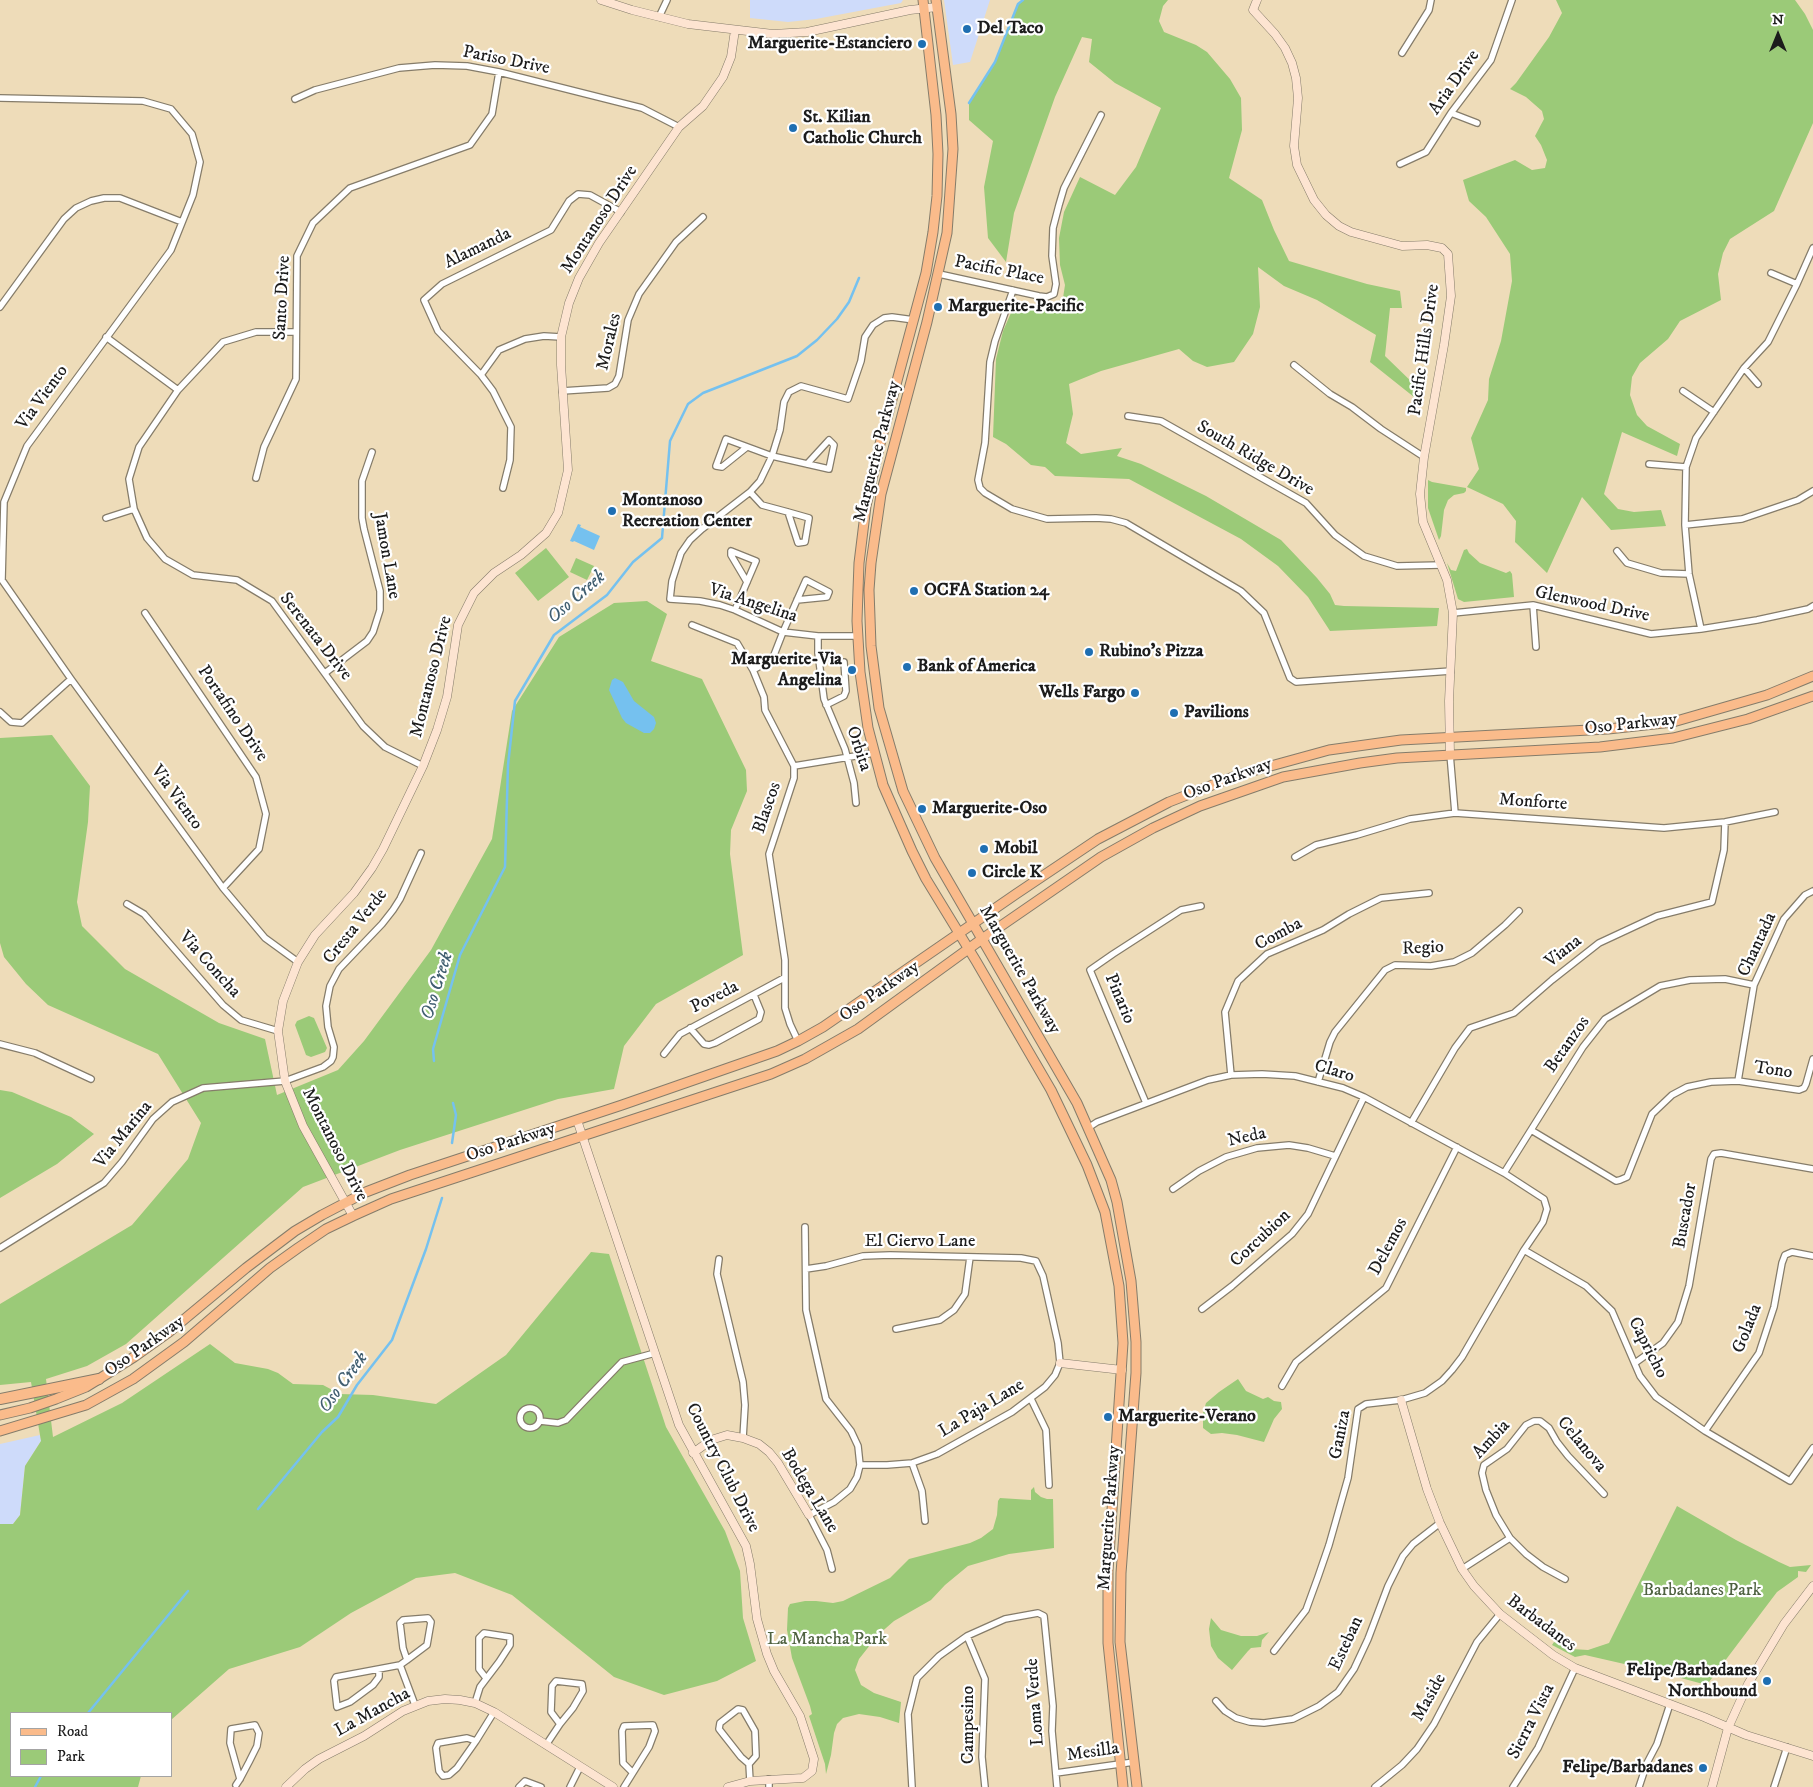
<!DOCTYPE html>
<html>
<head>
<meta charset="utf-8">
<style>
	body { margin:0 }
	#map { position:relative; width:1813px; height:1787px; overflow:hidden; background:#eedcb9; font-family:"IM FELL DW Pica",serif }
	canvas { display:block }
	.legend { position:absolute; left:10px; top:1712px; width:162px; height:65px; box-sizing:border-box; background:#fff; border:1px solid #a4a4a4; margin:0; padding:6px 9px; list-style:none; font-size:15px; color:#1c1c1c }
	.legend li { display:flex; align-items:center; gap:10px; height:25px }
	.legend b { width:25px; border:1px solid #a4a4a4 }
	.north { position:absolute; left:1753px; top:10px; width:50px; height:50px; -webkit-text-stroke:4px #fff; paint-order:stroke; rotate:0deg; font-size:14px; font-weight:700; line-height:20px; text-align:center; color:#1c1c1c }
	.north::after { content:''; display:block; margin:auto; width:18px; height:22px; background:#1c1c1c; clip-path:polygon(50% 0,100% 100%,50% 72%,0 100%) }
</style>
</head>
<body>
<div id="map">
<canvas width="1813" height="1787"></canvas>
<ul class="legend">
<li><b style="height:6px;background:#fabb8b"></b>Road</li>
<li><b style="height:14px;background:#9bca78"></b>Park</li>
</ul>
<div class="north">N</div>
</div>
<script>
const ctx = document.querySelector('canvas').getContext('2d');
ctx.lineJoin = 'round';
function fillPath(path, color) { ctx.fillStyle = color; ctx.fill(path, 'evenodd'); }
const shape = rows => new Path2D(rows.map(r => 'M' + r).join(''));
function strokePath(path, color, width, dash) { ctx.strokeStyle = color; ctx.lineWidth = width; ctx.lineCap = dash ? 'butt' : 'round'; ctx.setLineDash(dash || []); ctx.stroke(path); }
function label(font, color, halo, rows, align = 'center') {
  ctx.font = font + ' "IM FELL DW Pica",serif'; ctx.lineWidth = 4.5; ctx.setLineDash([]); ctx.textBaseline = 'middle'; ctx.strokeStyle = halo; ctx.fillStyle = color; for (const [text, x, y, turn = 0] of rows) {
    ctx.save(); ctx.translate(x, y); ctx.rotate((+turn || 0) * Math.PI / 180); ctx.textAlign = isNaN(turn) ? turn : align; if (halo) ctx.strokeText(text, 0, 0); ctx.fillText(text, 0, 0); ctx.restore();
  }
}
fillPath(shape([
	[750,0,903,0,901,3,816,19,788,22,750,18],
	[944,0,990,0,970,62,953,65],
	[40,1435,41,1441,25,1466,20,1515,13,1524,0,1524,0,1444]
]), '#cedbfa');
fillPath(shape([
	[1023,0,1168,0,1163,6,1159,21,1164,32,1196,45,1207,52,1230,79,1241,98,1242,130,1229,178,1262,200,1274,230,1289,261,1367,284,1400,291,1402,308,1390,308,1385,356,1418,388,1419,401,1370,362,1376,335,1317,300,1284,286,1258,267,1260,307,1253,334,1234,362,1207,367,1193,361,1179,349,1101,371,1069,384,1073,414,1066,443,1081,454,1122,448,1117,456,1141,464,1206,496,1281,540,1317,578,1330,594,1335,605,1344,606,1439,608,1437,626,1330,631,1308,597,1278,566,1241,539,1129,479,1055,476,1045,467,1031,465,1006,444,993,437,996,359,1003,331,1014,306,1023,304,1037,307,1052,306,1063,298,1065,285,1060,265,1059,238,1064,212,1080,177,1115,195,1136,167,1161,108,1115,83,1089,62,1092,39,1082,37,1055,97,1014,213,1006,262,988,238,984,187,993,141,969,120,969,103,995,62,1018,4],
	[1556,0,1795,0,1805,14,1813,30,1813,123,1774,211,1730,239,1723,253,1718,274,1721,300,1680,321,1668,339,1640,363,1632,377,1630,395,1637,415,1647,426,1680,444,1677,456,1622,432,1604,494,1618,509,1634,512,1661,510,1666,526,1611,530,1582,497,1547,573,1515,542,1516,521,1503,504,1467,487,1479,469,1471,438,1488,400,1489,379,1501,341,1512,281,1510,254,1486,217,1469,201,1463,180,1515,160,1532,170,1545,168,1547,160,1541,145,1535,136,1544,119,1542,111,1526,97,1510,89,1516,83,1549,37,1562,13],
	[1428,480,1432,482,1466,488,1466,491,1464,493,1454,495,1448,500,1444,510,1441,536,1439,540,1428,508],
	[546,548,569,577,538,601,515,573],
	[1467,549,1469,553,1480,563,1506,573,1510,571,1512,574,1514,597,1464,602,1458,599,1447,563,1451,570,1456,571,1464,550],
	[576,558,594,566,587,580,570,572],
	[647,601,667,614,651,661,702,679,746,770,747,791,731,830,730,854,743,955,656,1004,624,1046,614,1089,558,1099,400,1150,303,1187,126,1344,87,1366,46,1379,53,1437,122,1403,210,1344,235,1363,268,1369,278,1373,293,1384,323,1385,340,1394,373,1395,436,1404,506,1355,591,1252,609,1254,666,1427,725,1531,740,1571,743,1618,756,1661,717,1681,664,1695,614,1677,512,1595,455,1573,416,1578,351,1613,300,1647,229,1669,171,1720,171,1713,11,1713,11,1776,141,1776,138,1787,0,1787,0,1524,13,1524,20,1515,25,1466,41,1441,31,1382,0,1385,0,1304,132,1225,188,1159,201,1123,158,1054,48,1005,26,984,4,957,0,943,0,738,52,735,90,786,88,822,77,902,82,926,125,969,219,1023,265,1039,277,1095,338,1070,364,1041,431,950,492,839,512,711,559,637,614,603],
	[309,1016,314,1018,327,1048,325,1052,311,1057,306,1055,295,1025,297,1021],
	[0,1090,12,1092,71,1117,94,1134,57,1164,0,1198],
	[1238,1379,1246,1391,1263,1399,1268,1397,1274,1401,1281,1402,1282,1409,1274,1419,1264,1442,1237,1435,1222,1433,1211,1434,1203,1428,1203,1413,1206,1403,1219,1392],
	[1034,1487,1035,1492,1041,1497,1047,1499,1053,1499,1054,1548,1009,1554,968,1566,945,1585,931,1600,894,1621,878,1635,859,1659,855,1670,861,1685,874,1693,901,1702,899,1723,880,1717,859,1714,843,1718,837,1724,834,1733,831,1755,826,1774,825,1764,809,1716,812,1714,810,1706,792,1658,787,1630,788,1608,790,1604,805,1601,816,1601,833,1603,843,1601,890,1578,909,1559,970,1543,981,1538,993,1529,997,1515,998,1501,1000,1498,1031,1500,1031,1490],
	[1677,1506,1736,1540,1779,1562,1790,1567,1811,1565,1806,1572,1798,1571,1798,1577,1777,1592,1709,1682,1703,1684,1655,1671,1585,1655,1575,1657,1552,1645,1554,1642,1572,1649,1588,1650,1609,1643],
	[1211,1618,1221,1630,1241,1636,1257,1636,1269,1632,1262,1640,1261,1647,1251,1648,1248,1651,1232,1670,1218,1658,1211,1646,1209,1629]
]), '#9bca78');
fillPath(shape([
	[578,524,581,525,580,527,600,536,594,550,574,541,573,542,570,541],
	[615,678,623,682,634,701,654,717,656,723,654,729,650,733,644,733,626,723,622,718,609,690,612,680]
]), '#75c1ef');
strokePath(shape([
	[969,103,995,62,1018,4,1023,0],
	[434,1061,433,1049,460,955,505,867,508,765,515,701,554,635,607,595,633,562,662,538,670,441,688,404,703,393,797,356,817,340,837,319,849,302,859,278],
	[452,1143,456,1115,453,1103],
	[258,1509,322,1432,338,1417,357,1385,392,1340,426,1249,442,1198],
	[88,1713,188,1591],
	[35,1787,41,1776]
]), '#75c1ef', 2.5);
const street = shape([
	[659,17,667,0],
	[1402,53,1429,10,1431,0],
	[0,98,143,101,171,109,192,134,200,162,193,195,171,250,27,446,4,502,2,580,71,679,223,888,265,938,298,962],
	[295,99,315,90,399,68,435,65,467,66,499,72,642,108,679,127],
	[1451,113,1477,123],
	[1400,164,1426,152,1451,113,1491,60,1512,0],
	[1771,273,1797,284],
	[939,274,1039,296,1047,297,1054,294,1056,284,1052,256,1053,228,1059,205,1064,188,1101,115],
	[1013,290,995,341,990,362,985,443,978,480,980,488,985,493,1012,509,1047,519,1096,518,1111,519,1126,523,1241,591,1264,613,1290,678,1296,682,1451,671],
	[0,307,64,219,76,208,91,201,104,198,120,198,182,222],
	[295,332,256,332,223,342,178,390,139,447,129,479,134,509,147,538,165,559,193,575,237,580,272,601,363,726,385,747,423,766],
	[106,337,178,390],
	[1294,365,1330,394,1352,407,1381,429,1424,457],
	[1744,368,1758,384],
	[481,375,499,350,525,339,544,336,561,337],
	[562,391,608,388,615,384,619,376,628,320,639,294,676,242,703,217],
	[1683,391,1714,412],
	[1128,416,1161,421,1306,503,1335,535,1364,556,1397,566,1441,565],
	[747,447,722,467,716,466,726,439,772,456,829,469,834,445,829,440,807,464],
	[1649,464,1686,467],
	[256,478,264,447,296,379,297,256,313,223,350,188,470,145,492,114,499,72],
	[503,488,510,460,511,427,493,391,481,375,438,331,424,300,442,284,551,230,569,201,578,194,590,195,621,212],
	[750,492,762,505,788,512,809,518,805,542,798,543,788,512],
	[106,518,134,509],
	[1685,525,1742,519,1798,500,1813,491],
	[1617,551,1627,563,1661,573,1689,574],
	[1533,605,1536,647],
	[735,610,756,561,731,551,731,555,747,582],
	[145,613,256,777,266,814,259,849,223,888],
	[1453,613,1533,605,1651,634,1701,629,1757,620,1808,609,1813,606],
	[692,625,737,643,753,670,764,697,765,710,794,766,794,778,769,854,785,960,785,1008,790,1024,798,1041],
	[1701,629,1689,574,1685,525,1686,467,1696,438,1744,368,1768,342,1797,284,1813,248],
	[818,636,818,653,824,699,845,749,854,783,856,803],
	[857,636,818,636,783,632,735,610,720,605,700,601,670,599,672,581,681,553,690,540,702,529,750,492,760,481,772,456,780,430,784,402,789,392,801,386,848,399,861,361,865,337,873,325,884,318,892,317,914,320],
	[753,670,767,662,774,655,783,632,797,600,806,580,829,592,827,597,797,600],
	[325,673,367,641,373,632,380,610,380,591,364,529,362,518,362,481,372,452],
	[826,705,844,696,846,691,844,662],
	[0,712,11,722,22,723,71,679],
	[1450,754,1455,813],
	[794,766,874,753],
	[1295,857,1316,845,1357,835,1410,819,1455,813,1664,828,1725,822,1775,812],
	[127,904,144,914,223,1005,241,1020,278,1031],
	[690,1028,704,1044,709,1045,715,1043,759,1019,761,1012,754,995],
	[0,1044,35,1053,91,1079],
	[664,1054,680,1034,784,978],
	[1231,1075,1225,1012,1238,981,1267,954,1323,930,1349,914,1381,898,1429,893],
	[1738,1081,1754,985,1784,919,1805,895,1813,891],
	[1318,1082,1330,1042,1335,1032,1385,970,1395,965,1431,966,1454,962,1472,953,1505,925,1519,911],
	[1146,1103,1090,970,1113,954,1181,910,1201,906],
	[1411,1123,1455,1048,1470,1028,1514,1013,1552,980,1599,943,1657,916,1712,902,1724,850,1725,822],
	[1088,1128,1097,1122,1208,1080,1231,1075,1262,1074,1295,1076,1343,1088,1364,1097,1504,1173,1544,1199,1547,1209,1543,1222,1524,1250,1462,1357,1452,1370,1442,1381,1425,1393,1401,1400,1366,1404,1358,1409,1348,1478,1329,1545,1318,1577,1306,1610,1274,1651],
	[1531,1130,1616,1181,1620,1180,1627,1177,1652,1114,1672,1095,1687,1087,1711,1082,1738,1081,1799,1090,1804,1088,1806,1084,1813,1059],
	[1504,1173,1583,1047,1605,1019,1660,986,1690,980,1725,979,1754,985],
	[1173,1189,1199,1171,1226,1157,1257,1148,1289,1145,1308,1148,1335,1156],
	[805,1227,806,1310,826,1399,851,1431,858,1446,860,1465,857,1477,850,1489,834,1502,809,1515,827,1550,832,1569],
	[0,1248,104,1183,122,1162,153,1119,172,1102,203,1088,285,1081,323,1067,331,1061,333,1057,334,1047,328,1027,326,1006,330,986,339,969,382,924,393,910,400,899,421,853],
	[1524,1250,1586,1286,1612,1311,1640,1376,1656,1397,1705,1431,1790,1481,1813,1448],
	[719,1259,717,1274,743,1382,745,1405,743,1438],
	[806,1269,826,1266,863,1256,890,1255,1021,1258,1036,1261,1043,1276,1058,1343,1060,1363,1055,1375,1045,1387,1012,1412,937,1454,912,1463,887,1465,860,1465],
	[1202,1309,1232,1286,1292,1234,1308,1214,1364,1097],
	[896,1329,940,1320,954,1310,965,1294,970,1257],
	[1635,1363,1663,1343,1678,1322,1689,1286,1711,1159,1714,1154,1721,1153,1813,1169],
	[1282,1386,1296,1362,1386,1288,1457,1147],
	[1031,1399,1046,1430,1049,1485],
	'520 1418a10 10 0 1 1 20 0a10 10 0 1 1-20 0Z',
	[540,1421,558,1423,566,1420,622,1362,655,1353],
	[1705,1431,1759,1353,1774,1307,1782,1263,1785,1255,1792,1252,1813,1256],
	[912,1463,922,1491,925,1521],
	[1462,1569,1510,1538],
	[1565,1579,1543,1567,1526,1554,1510,1538,1496,1515,1486,1490,1482,1473,1484,1465,1507,1449,1526,1425,1534,1421,1540,1421,1549,1428,1557,1442,1568,1456,1604,1494],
	[967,1636,985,1679,982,1757,985,1787],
	[400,1665,415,1705],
	[379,1669,379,1677,373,1685,350,1702,337,1707,334,1681,336,1677,400,1665,407,1660,427,1645,431,1622,428,1618,403,1620,400,1623,403,1648,407,1660],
	[1216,1701,1225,1711,1236,1718,1250,1722,1264,1723,1293,1719,1319,1706,1338,1692,1354,1669,1368,1639,1388,1586,1403,1556,1413,1544,1440,1523],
	[475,1703,480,1687,499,1662,510,1645,510,1637,484,1633,479,1638,479,1669,486,1678],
	[476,1741,467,1738,438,1743,436,1748,439,1771,443,1776,449,1775,457,1768,476,1741,494,1712],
	[546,1745,560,1724,573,1708,583,1691,582,1684,556,1681,552,1686,551,1712,560,1724],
	[749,1764,741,1757,719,1729,720,1723,738,1709,743,1710,755,1731,756,1756,749,1764,750,1781],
	[1056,1773,1134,1762],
	[769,1779,769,1787],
	[236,1785,240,1779,249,1762,257,1746,259,1733,255,1725,231,1729,230,1743,240,1779],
	[519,1787,525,1781,541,1787],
	[570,1787,580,1767],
	[624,1787,649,1747,655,1731,653,1725,624,1726,622,1731,623,1763,632,1772],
	[912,1787,908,1714,917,1678,939,1656,967,1636,1005,1619,1038,1613,1044,1616,1053,1706,1052,1731,1057,1787],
	[1375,1787,1402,1765,1417,1749,1434,1724,1477,1642,1500,1614],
	[1513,1787,1538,1748,1575,1668],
	[1639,1787,1647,1763,1657,1744,1670,1704],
	[1774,1787,1787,1747]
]);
const secondary = shape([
	[601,0,632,10,688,24,773,34,807,32,910,10,937,7],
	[1257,0,1253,10,1275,34,1285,48,1292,63,1296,78,1298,98,1294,146,1297,165,1314,200,1326,215,1339,226,1351,232,1402,246,1427,245,1442,248,1448,254,1451,296,1444,345,1424,457,1420,494,1423,522,1447,580,1453,613,1449,701,1450,754],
	[577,1120,679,1425,746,1546,750,1564,757,1619,767,1654,774,1671,800,1716,814,1759,812,1771,803,1778,750,1781,728,1787],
	[353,1216,303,1126,285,1081,278,1031,283,1001,298,962,315,935,354,893,372,868,383,849,423,766,437,730,447,697,458,625,474,593,494,573,521,555,546,533,558,513,568,470,561,365,561,337,569,303,579,278,599,243,679,127,703,106,723,77,731,57,735,30],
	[1060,1363,1122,1370],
	[1401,1400,1427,1489,1440,1523,1462,1569,1474,1586,1500,1614,1553,1655,1575,1668,1704,1717,1746,1735,1813,1756],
	[693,1453,711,1440,727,1435,743,1438,759,1444,769,1452,778,1463,809,1515],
	[286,1787,305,1769,319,1759,364,1736,403,1711,428,1701,445,1699,460,1700,475,1703,494,1712,613,1787],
	[1712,1787,1728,1728,1748,1684,1784,1624,1813,1586]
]);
const primary = shape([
	[923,0,936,115,938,154,937,196,933,232,926,273,880,444,866,506,859,563,858,590,857,621,860,672,868,728,883,785,912,851,926,879,976,961,1051,1090,1087,1165,1105,1212,1119,1286,1123,1343,1108,1571,1108,1643,1123,1787],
	[936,0,951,114,953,149,947,233,927,322,881,494,871,563,869,590,871,646,879,708,903,791,935,858,1077,1103,1111,1180,1117,1202,1131,1281,1136,1342,1136,1373,1121,1573,1120,1642,1137,1787],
	[0,1415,30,1408,56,1399,86,1387,99,1379,134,1357,169,1332,246,1268,295,1231,322,1215,366,1192,410,1175,622,1105,777,1051,798,1041,823,1027,1016,894,1098,839,1169,802,1238,775,1329,750,1401,740,1608,729,1673,722,1767,695,1813,676],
	[0,1431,86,1405,133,1379,184,1342,270,1268,298,1248,326,1229,353,1216,391,1199,771,1074,805,1059,858,1029,982,939,1101,857,1153,828,1200,806,1283,777,1360,763,1397,758,1600,747,1673,738,1748,719,1813,696]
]);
const highway = shape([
	[0,1399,99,1379]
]);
strokePath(street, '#857c6a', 8);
strokePath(secondary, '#857c6a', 9);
strokePath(primary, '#857c6a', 11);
strokePath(highway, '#857c6a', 12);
strokePath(street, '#fff', 5.5);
strokePath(secondary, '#fde4d1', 8);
strokePath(primary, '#fabb8b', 9);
strokePath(highway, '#fabb8b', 10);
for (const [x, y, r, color] of [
	[967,29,5,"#1f6fb2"],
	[922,44,5,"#1f6fb2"],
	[793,128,5,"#1f6fb2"],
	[938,307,5,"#1f6fb2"],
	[612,511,5,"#1f6fb2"],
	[914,591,5,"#1f6fb2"],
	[1089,652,5,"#1f6fb2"],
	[907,667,5,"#1f6fb2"],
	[852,670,5,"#1f6fb2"],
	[1135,693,5,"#1f6fb2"],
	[1174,713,5,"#1f6fb2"],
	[922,809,5,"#1f6fb2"],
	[984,849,5,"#1f6fb2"],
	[972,873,5,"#1f6fb2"],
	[1108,1417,5,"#1f6fb2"],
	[1767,1681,5,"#1f6fb2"],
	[1703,1768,5,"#1f6fb2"]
]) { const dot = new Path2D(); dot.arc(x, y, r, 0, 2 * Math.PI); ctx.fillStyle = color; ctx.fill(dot); strokePath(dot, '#fff', 2); }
label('bold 18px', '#1c1c1c', '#fff', [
	["Del Taco",977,29],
	["Marguerite-Estanciero",912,44,"right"],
	["St. Kilian",803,118],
	["Catholic Church",803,139],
	["Marguerite-Pacific",948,307],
	["Montanoso",622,501],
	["Recreation Center",622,522],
	["OCFA Station 24",924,591],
	["Rubino's Pizza",1099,652],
	["Marguerite-Via",842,660,"right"],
	["Angelina",842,681,"right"],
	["Bank of America",917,667],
	["Wells Fargo",1125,693,"right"],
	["Pavilions",1184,713],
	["Marguerite-Oso",932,809],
	["Mobil",994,849],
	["Circle K",982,873],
	["Marguerite-Verano",1118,1417],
	["Felipe/Barbadanes",1757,1671,"right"],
	["Northbound",1757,1692,"right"],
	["Felipe/Barbadanes",1693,1768,"right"]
], 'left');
label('18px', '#1c1c1c', '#fff', [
	["Pariso Drive",506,61,11],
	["Aria Drive",1455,83,-55],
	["Montanoso Drive",600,220,-57],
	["Alamanda",478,249,-26],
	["Pacific Place",999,271,11],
	["Santo Drive",283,298,-87],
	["Morales",610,342,-77],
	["Pacific Hills Drive",1425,350,-82],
	["Via Viento",43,398,-54],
	["Marguerite Parkway",878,452,-76],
	["South Ridge Drive",1255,459,30],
	["Jamon Lane",386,556,80],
	["Via Angelina",753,604,18],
	["Glenwood Drive",1592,605,12],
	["Serenata Drive",315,637,52],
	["Montanoso Drive",432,677,-76],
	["Portafino Drive",232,714,56],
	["Oso Parkway",1631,725,-6],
	["Orbita",858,749,72],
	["Oso Parkway",1228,780,-20],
	["Via Viento",176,798,54],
	["Monforte",1533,803,4],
	["Blascos",768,808,-71],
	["Cresta Verde",356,927,-51],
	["Comba",1279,935,-28],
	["Chantada",1758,945,-65],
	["Regio",1423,949,-3],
	["Viana",1564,952,-38],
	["Via Concha",209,965,48],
	["Marguerite Parkway",1019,970,60],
	["Oso Parkway",880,992,-35],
	["Poveda",715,998,-27],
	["Pinario",1119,999,67],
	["Betanzos",1568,1045,-55],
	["Tono",1773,1071,8],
	["Claro",1334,1072,17],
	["Via Marina",124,1135,-51],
	["Neda",1247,1138,-12],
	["Oso Parkway",511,1143,-18],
	["Montanoso Drive",334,1145,63],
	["Buscador",1686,1216,-80],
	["Corcubion",1261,1239,-43],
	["El Ciervo Lane",920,1242],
	["Delemos",1389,1247,-62],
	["Golada",1748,1329,-68],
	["Oso Parkway",145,1347,-35],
	["Capricho",1647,1348,63],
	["La Paja Lane",982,1409,-31],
	["Ganiza",1341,1435,-79],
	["Ambia",1492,1440,-47],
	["Celanova",1581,1445,50],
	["Country Club Drive",722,1468,63],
	["Bodega Lane",809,1491,59],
	["Marguerite Parkway",1110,1518,-86],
	["Barbadanes",1541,1624,37],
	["Esteban",1347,1644,-65],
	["Maside",1430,1698,-61],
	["Loma Verde",1036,1702,-94],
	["La Mancha",373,1713,-29],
	["Sierra Vista",1532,1722,-63],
	["Campesino",969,1725,-90],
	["Mesilla",1093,1753,-8]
]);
label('18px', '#4f6241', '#fff', [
	["Barbadanes Park",1702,1591],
	["La Mancha Park",827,1640]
]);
label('italic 19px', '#405e70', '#fff', [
	["Oso Creek",577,598,-41],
	["Oso Creek",438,986,-73],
	["Oso Creek",344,1383,-54]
]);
</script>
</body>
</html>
